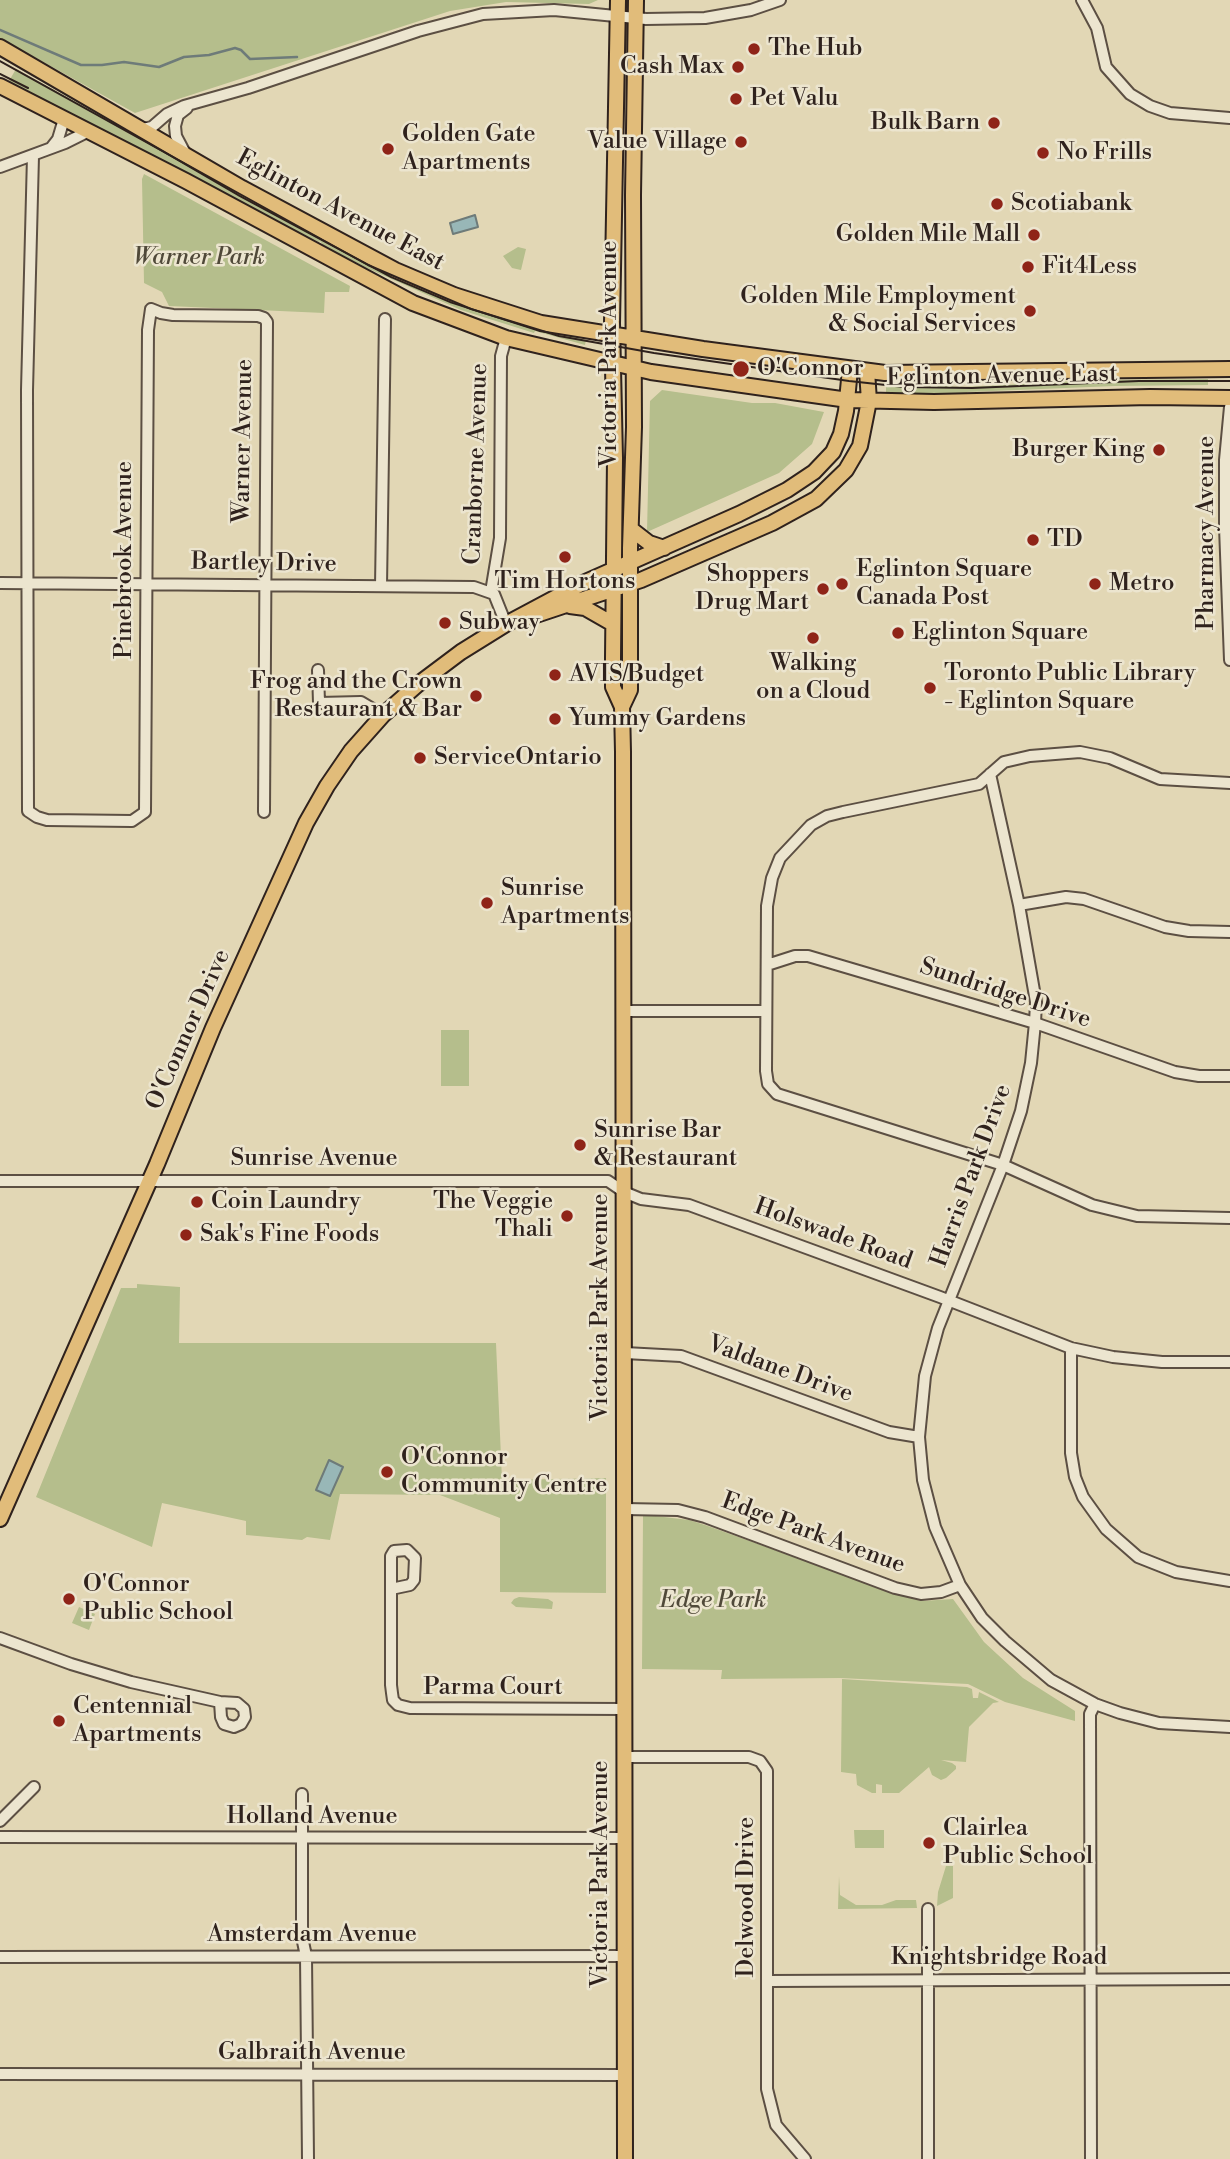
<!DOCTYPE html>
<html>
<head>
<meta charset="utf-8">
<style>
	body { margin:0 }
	canvas { display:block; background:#e2d7b5 }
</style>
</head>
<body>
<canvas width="1230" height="2159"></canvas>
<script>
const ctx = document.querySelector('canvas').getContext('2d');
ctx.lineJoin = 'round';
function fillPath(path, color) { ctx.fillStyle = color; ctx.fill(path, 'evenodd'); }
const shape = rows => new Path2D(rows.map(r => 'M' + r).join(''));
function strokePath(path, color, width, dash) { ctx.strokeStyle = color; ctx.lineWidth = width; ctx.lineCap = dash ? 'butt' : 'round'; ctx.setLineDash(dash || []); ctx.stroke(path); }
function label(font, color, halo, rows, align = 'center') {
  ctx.font = font + ' "Libre Bodoni",serif'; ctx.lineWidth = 5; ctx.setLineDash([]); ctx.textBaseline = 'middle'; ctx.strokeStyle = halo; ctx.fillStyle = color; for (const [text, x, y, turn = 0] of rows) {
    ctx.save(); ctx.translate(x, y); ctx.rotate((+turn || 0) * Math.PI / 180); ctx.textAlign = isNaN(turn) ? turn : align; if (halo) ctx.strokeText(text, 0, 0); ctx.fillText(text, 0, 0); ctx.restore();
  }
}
fillPath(shape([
	[0,0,598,0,589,4,506,2,450,11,135,113,0,38],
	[16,69,272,211,446,299,508,320,586,340,585,345,535,331,534,333,461,310,367,268,323,245,320,241,319,242,299,232,297,235,9,81],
	[144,174,350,286,349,292,325,292,324,313,169,306,162,292,144,283,142,179],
	[518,247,526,249,521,270,512,268,503,256],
	[1208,379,1208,385,1115,386,967,392,966,396,886,393,886,384,965,387,1097,380],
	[662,390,752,403,775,403,824,412,812,444,779,473,647,532,650,401],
	[441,1030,469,1030,469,1086,441,1086],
	[137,1284,180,1287,179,1343,496,1343,502,1480,606,1478,606,1593,500,1592,500,1518,440,1495,340,1494,330,1540,307,1537,302,1540,246,1535,246,1521,162,1503,152,1547,36,1497,121,1288,137,1288],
	[647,1515,689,1520,705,1525,906,1597,922,1601,953,1599,984,1642,1023,1678,1075,1711,1075,1721,1005,1702,968,1684,840,1678,721,1679,722,1670,642,1669,643,1516],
	[519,1597,548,1599,553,1602,552,1609,516,1607,511,1603,514,1599],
	[79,1607,95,1614,89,1630,72,1623],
	[842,1679,967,1687,972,1689,973,1698,978,1698,979,1692,999,1702,993,1703,969,1727,966,1762,941,1760,952,1763,956,1766,956,1769,946,1778,941,1780,932,1775,929,1767,899,1793,882,1793,882,1785,876,1784,876,1793,872,1793,857,1785,856,1774,841,1772],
	[854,1830,884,1830,884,1848,855,1848],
	[946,1866,953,1866,953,1898,937,1906,938,1892],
	[839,1876,840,1895,856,1905,882,1905,896,1900,916,1900,917,1908,838,1909]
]), '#b5be8c');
const water = shape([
	[475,215,478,227,453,234,450,223,475,215],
	[329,1460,343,1467,330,1496,316,1490,329,1460]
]);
fillPath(water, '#98b7b7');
strokePath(water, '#6e7b79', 2);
strokePath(shape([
	[0,30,81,65,102,65,124,62,159,67,184,57,209,55,235,48,241,50,250,59,297,57]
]), '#6e7b79', 2.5);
const minor = shape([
	[1082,0,1097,28,1106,67,1130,94,1150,106,1170,113,1230,118],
	[143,129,152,127,167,114,184,106,248,88,418,31,483,14,554,10,646,19,705,18,751,10,780,0],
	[51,148,58,139,64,119],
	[185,153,176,136,175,126,178,115,187,108],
	[33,156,27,390,28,811,37,817,47,820,132,821,145,812,148,330,151,309,161,313,173,315,258,316,264,318,267,322,264,812],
	[0,167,65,143,89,131],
	[1230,407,1225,460,1225,527,1230,660],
	[0,583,474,587,494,594,506,624],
	[381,586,385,319],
	[491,592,500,538,501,356,506,338],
	[318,670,319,703,361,702,383,715],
	[990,774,1019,905,1036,1002,1035,1023,1031,1063,1021,1111,1003,1165,938,1328,925,1376,919,1437,923,1480,935,1527,960,1585,982,1618,1005,1641,1051,1680,1095,1704,1120,1713,1159,1723,1230,1727],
	[1230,783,1160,779,1110,758,1080,752,1030,756,1004,762,979,784,843,812,827,816,811,825,780,858,772,878,767,906,766,1071,768,1084,777,1094,1003,1165,1092,1205,1137,1216,1230,1218],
	[1019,905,1066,897,1084,899,1165,927,1189,931,1230,932],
	[767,965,795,956,808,956,1035,1023,1175,1072,1199,1076,1230,1076],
	[623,1011,766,1011],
	[0,1181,608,1181,624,1192,641,1199,689,1205,940,1297,1071,1348,1113,1357,1162,1362,1230,1362],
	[1071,1348,1071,1453,1075,1477,1083,1497,1106,1529,1138,1557,1176,1572,1230,1581],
	[625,1353,681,1356,889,1432,919,1437],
	[625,1509,678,1510,705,1517,895,1588,921,1594,941,1592,960,1585],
	[391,1589,410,1585,414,1580,415,1558,407,1550,394,1551,391,1556,391,1685,392,1693,393,1700,398,1705,410,1708,624,1709],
	[0,1638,71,1664,131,1682,220,1702,237,1703,244,1709,245,1717,241,1724,234,1727,224,1724,221,1717,220,1702],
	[624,1757,749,1757,760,1761,767,1771,767,2089,776,2125,805,2159],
	[302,1794,302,1937,306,1956,308,2159],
	[0,1821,34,1787],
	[0,1837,623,1838],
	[928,1909,928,2159],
	[0,1957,624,1956],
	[769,1981,1230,1979],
	[0,2074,624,2075],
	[1091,2159,1090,1714,1095,1704]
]);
const major = shape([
	[618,0,612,323,615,458,613,658,613,687,622,707,623,752,625,2159],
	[0,47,242,188,395,270,454,295,541,323,703,349,885,373,1230,369],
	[0,86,186,181,413,303,506,338,651,372,848,400,934,402,1150,397,1230,398],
	[631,529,649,543,664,548],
	[570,606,585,608,613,624],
	[521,620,641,580,772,523,816,499,846,470,860,446,869,401,867,371],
	[622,707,630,690,630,548,634,427,633,195,636,0],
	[0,1519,157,1164,213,1028,306,823,327,786,351,751,383,715,417,685,461,652,506,624,581,584,739,514,787,490,814,472,833,452,841,434,846,411,850,369]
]);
strokePath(minor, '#5c4f43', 14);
strokePath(major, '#2f221d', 18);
strokePath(minor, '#ece5cf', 10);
strokePath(major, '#e1bc7a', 14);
strokePath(shape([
	[0,61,368,265,471,309,559,336,654,353,849,381,904,387,972,388,1139,381,1230,381],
	[0,74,28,88]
]), '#2f221d', 2);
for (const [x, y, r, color] of [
	[754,49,7,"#8f2418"],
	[738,67,7,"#8f2418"],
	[736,99,7,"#8f2418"],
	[994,123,7,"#8f2418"],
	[741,142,7,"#8f2418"],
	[388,149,7,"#8f2418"],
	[1043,153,7,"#8f2418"],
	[997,204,7,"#8f2418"],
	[1034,235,7,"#8f2418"],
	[1028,267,7,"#8f2418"],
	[1030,311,7,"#8f2418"],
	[741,369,9,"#8f2418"],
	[1159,450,7,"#8f2418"],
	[1033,540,7,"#8f2418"],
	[565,557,7,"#8f2418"],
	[842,584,7,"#8f2418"],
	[1095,584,7,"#8f2418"],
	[823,589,7,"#8f2418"],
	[445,623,7,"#8f2418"],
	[898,633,7,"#8f2418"],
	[813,638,7,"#8f2418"],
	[555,675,7,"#8f2418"],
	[930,688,7,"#8f2418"],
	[476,696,7,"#8f2418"],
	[555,719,7,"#8f2418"],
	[420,758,7,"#8f2418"],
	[487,903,7,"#8f2418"],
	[580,1145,7,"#8f2418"],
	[197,1202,7,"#8f2418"],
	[567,1216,7,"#8f2418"],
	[186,1235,7,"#8f2418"],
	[387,1472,7,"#8f2418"],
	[69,1599,7,"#8f2418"],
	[59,1721,7,"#8f2418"],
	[929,1843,7,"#8f2418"]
]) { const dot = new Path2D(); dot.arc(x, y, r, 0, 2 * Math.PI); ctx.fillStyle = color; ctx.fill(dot); strokePath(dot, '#ece5cf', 2.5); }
label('24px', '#2f221d', '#ece5cf', [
	["The Hub",768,49],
	["Cash Max",724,67,"right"],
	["Pet Valu",750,99],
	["Bulk Barn",980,123,"right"],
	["Golden Gate",402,135],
	["Apartments",402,163],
	["Value Village",727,142,"right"],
	["No Frills",1057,153],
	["Scotiabank",1011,204],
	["Golden Mile Mall",1020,235,"right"],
	["Fit4Less",1042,267],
	["Golden Mile Employment",1016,297,"right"],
	["& Social Services",1016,325,"right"],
	["O'Connor",757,369],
	["Burger King",1145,450,"right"],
	["TD",1047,540],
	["Eglinton Square",856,570],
	["Canada Post",856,598],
	["Shoppers",809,575,"right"],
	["Drug Mart",809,603,"right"],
	["Tim Hortons",565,582,"center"],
	["Metro",1109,584],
	["Subway",459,623],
	["Eglinton Square",912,633],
	["Walking",813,664,"center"],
	["on a Cloud",813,692,"center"],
	["Toronto Public Library",944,674],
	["- Eglinton Square",944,702],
	["AVIS/Budget",569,675],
	["Frog and the Crown",462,682,"right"],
	["Restaurant & Bar",462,710,"right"],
	["Yummy Gardens",569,719],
	["ServiceOntario",434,758],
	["Sunrise",501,889],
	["Apartments",501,917],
	["Sunrise Bar",594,1131],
	["& Restaurant",594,1159],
	["Coin Laundry",211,1202],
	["The Veggie",553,1202,"right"],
	["Thali",553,1230,"right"],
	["Sak's Fine Foods",200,1235],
	["O'Connor",401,1458],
	["Community Centre",401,1486],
	["O'Connor",83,1585],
	["Public School",83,1613],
	["Centennial",73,1707],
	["Apartments",73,1735],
	["Clairlea",943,1829],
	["Public School",943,1857]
], 'left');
label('24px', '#2f221d', '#ece5cf', [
	["Eglinton Avenue East",340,211,28],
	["Victoria Park Avenue",610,354,-90],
	["Eglinton Avenue East",1002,377,-1],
	["Warner Avenue",244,441,-89],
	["Cranborne Avenue",477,464,-88],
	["Pharmacy Avenue",1207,533,-90],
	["Pinebrook Avenue",125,560,-90],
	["Bartley Drive",264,564,1],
	["Sundridge Drive",1005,994,18],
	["O'Connor Drive",189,1030,-66],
	["Sunrise Avenue",314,1159],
	["Harris Park Drive",972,1176,-70],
	["Holswade Road",833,1235,20],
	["Victoria Park Avenue",601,1307,-90],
	["Valdane Drive",780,1370,20],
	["Edge Park Avenue",813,1534,20],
	["Parma Court",493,1688],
	["Holland Avenue",312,1817],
	["Victoria Park Avenue",601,1874,-90],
	["Delwood Drive",747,1897,-90],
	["Amsterdam Avenue",312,1935],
	["Knightsbridge Road",999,1958],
	["Galbraith Avenue",312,2053]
]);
label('italic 24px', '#504939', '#ece5cf', [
	["Warner Park",199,258],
	["Edge Park",713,1601]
]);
</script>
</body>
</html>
